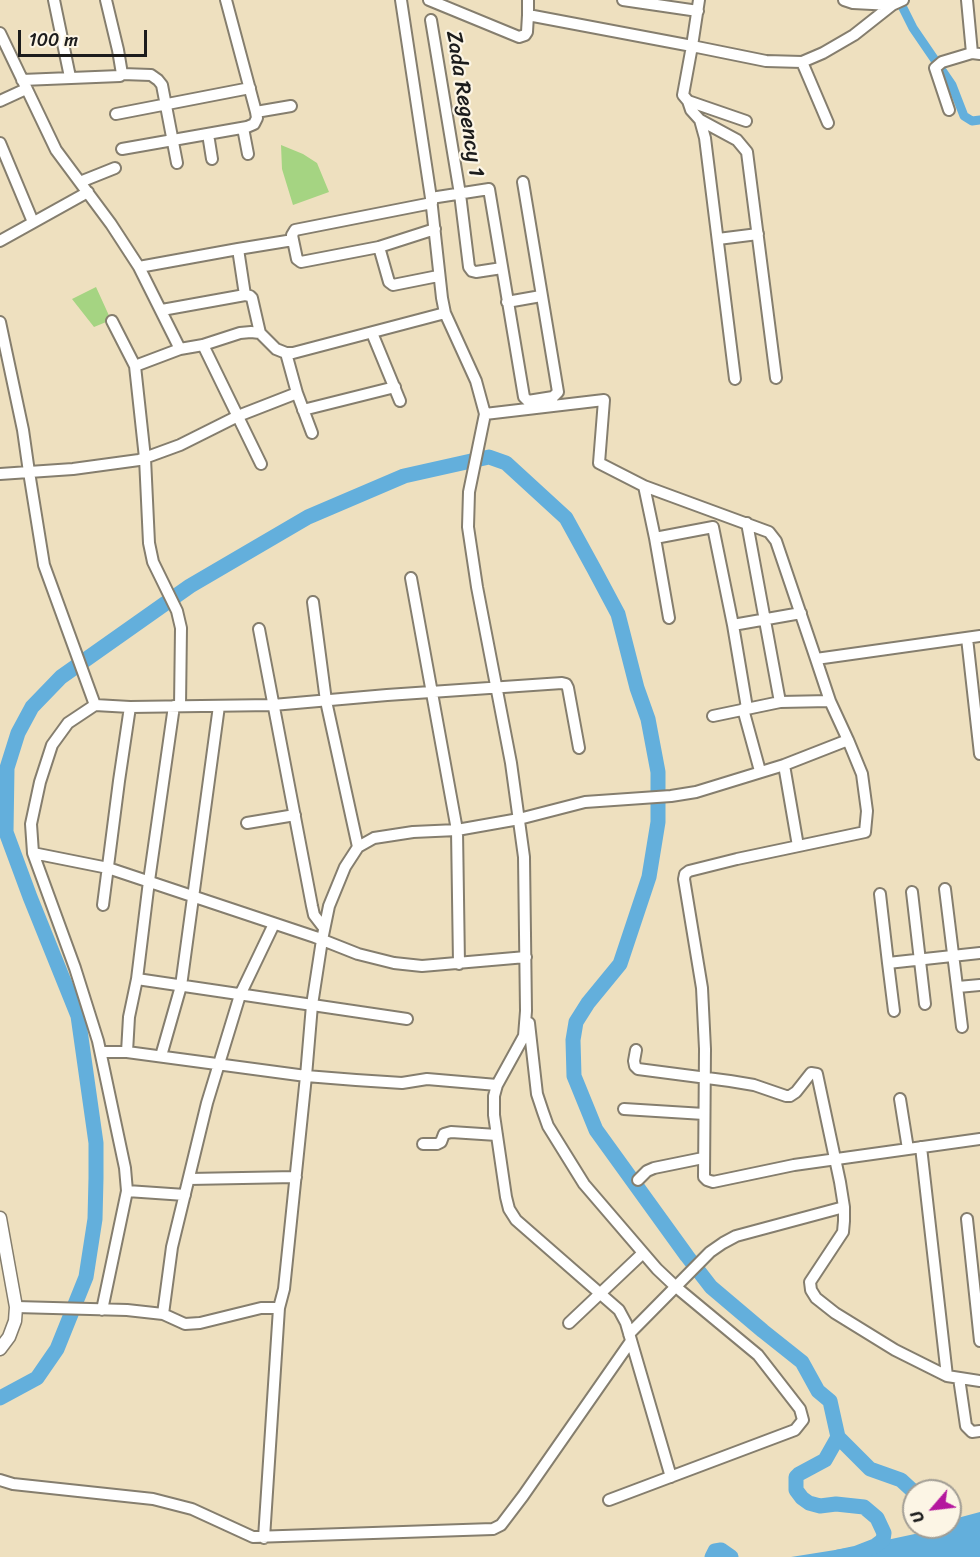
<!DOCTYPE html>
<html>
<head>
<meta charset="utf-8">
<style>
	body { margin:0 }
	#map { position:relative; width:980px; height:1557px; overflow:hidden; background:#eee0bf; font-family:Sriracha,sans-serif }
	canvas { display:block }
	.north { position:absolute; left:902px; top:1479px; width:60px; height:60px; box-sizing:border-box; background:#fcf5e5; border:2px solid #a29e95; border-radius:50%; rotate:242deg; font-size:16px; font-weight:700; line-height:24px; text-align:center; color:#1c1c1c }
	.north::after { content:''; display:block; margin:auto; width:21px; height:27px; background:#b5179e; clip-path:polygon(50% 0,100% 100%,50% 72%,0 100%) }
	.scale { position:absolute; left:18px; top:30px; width:129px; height:27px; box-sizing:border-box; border:3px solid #1c1c1c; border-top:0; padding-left:8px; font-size:18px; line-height:21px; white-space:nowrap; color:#1c1c1c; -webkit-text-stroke:4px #fcf5e5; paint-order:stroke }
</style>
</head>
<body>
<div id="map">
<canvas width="980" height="1557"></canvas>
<div class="north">U</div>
<div class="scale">100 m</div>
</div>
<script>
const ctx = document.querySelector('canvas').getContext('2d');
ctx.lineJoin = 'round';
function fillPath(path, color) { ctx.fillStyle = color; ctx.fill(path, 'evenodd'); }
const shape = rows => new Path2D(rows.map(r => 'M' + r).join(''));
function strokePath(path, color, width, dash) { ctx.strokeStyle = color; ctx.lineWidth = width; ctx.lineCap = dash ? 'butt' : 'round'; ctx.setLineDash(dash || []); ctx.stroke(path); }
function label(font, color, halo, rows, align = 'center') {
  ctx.font = font + ' Sriracha,sans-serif'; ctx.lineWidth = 4.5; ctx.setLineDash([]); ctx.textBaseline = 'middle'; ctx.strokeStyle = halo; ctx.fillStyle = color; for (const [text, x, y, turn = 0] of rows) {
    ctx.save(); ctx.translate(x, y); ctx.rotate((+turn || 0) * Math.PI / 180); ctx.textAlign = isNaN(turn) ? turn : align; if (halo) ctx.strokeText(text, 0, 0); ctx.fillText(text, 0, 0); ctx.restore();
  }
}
fillPath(shape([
	[281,145,303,154,317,163,329,192,293,205,282,169],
	[96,287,111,320,94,327,72,299]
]), '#a5d482');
fillPath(shape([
	[980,1512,980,1557,791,1557,854,1547,924,1532,935,1527,950,1527,950,1520]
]), '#63afdc');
strokePath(shape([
	[899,0,913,28,952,85,964,116,972,121,980,120]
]), '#63afdc', 9);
strokePath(shape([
	[0,1398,37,1378,57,1349,86,1277,95,1219,96,1178,96,1143,78,1016,30,897,6,832,7,768,18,733,32,707,61,677,190,586,308,517,404,476,489,457,506,463,566,518,594,569,618,614,637,688,648,719,658,772,658,822,649,877,620,964,588,1003,576,1022,573,1040,574,1076,596,1130,687,1256,711,1287,763,1331,802,1362,818,1391,830,1401,838,1437],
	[838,1437,825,1460,799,1474,796,1477,796,1490,802,1498,809,1503,820,1506,836,1504,864,1507,877,1518,884,1533,883,1540,875,1546,857,1553,838,1557],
	[838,1437,870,1469,901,1480,914,1492],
	[712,1557,715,1551,721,1550,731,1557]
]), '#63afdc', 15);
const minor = shape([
	[54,0,70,77],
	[401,0,431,198,442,298,445,313,476,381,485,414,469,492,468,527,477,587,511,763,524,857,526,1011,524,1036,497,1085,494,1096,494,1115,506,1197,509,1209,516,1220,619,1310,626,1323,671,1477],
	[429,0,519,37,525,35,527,32,528,15,692,46,699,0],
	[528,0,528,15],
	[623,0,698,11],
	[844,0,853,3,892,5],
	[967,0,972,53],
	[431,20,460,194,469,267,472,271,476,272,502,268],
	[0,33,56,150,111,224,139,267,180,349,135,366,112,321],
	[802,62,828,123],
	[122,74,151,75,158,80,162,85,177,163],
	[22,80,120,76,122,74,118,50,106,0],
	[0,101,26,89],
	[688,101,691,110,700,120,705,138,735,379],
	[949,110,935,68,942,62,972,53,980,54],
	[256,112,291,106],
	[116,114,250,88],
	[700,120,737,140,747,152,776,378],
	[746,121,688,101,683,95,692,46,766,61,802,62,823,53,854,35,892,5,903,0],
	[243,128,248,154],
	[208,134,212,159],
	[0,143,33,222],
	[122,149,247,127,254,124,257,118,256,112,226,0],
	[80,182,115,168],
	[431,198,489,189,524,397,528,401,553,397,558,392,523,182],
	[718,239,758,234],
	[293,240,292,235,295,230,432,203],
	[0,241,88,192],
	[379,247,389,282,393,285,438,276],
	[238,249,293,240,297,259,301,262,379,247,435,229],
	[139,267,238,249,245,295],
	[507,302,541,296],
	[162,310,245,295,250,296,252,298,260,333],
	[0,322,23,430,29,472,0,474],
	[372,333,400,401],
	[203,345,261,464],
	[180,349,203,345,240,333,251,332,260,333,276,349,286,353,293,353,445,313],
	[135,366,145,458,149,543,153,562,177,611,181,628,180,706],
	[297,393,312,433],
	[303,410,395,387],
	[485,414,604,400,599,463,644,486,655,538,713,527,733,625,801,613],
	[644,486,769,532,776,541,816,659],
	[747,523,780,702],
	[655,538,669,618],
	[411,578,457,830,459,964],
	[313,602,326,701,358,847],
	[733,625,747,708],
	[259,629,312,906,314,915,324,928],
	[967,638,980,754],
	[830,701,816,659,980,636],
	[95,705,44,565,29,472,73,469,139,460,180,445,238,416,297,393,286,353],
	[743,709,760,771],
	[848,740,862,774,867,811,865,832,737,859,689,871,685,874,684,879,702,988,705,1049,704,1177,707,1180,713,1182,794,1165,980,1139],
	[784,765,798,846],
	[247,823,295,815],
	[33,853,108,868,315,937,358,954,394,963,422,966,526,957],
	[945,889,962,1027],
	[912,892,925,1004],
	[880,894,888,963],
	[103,905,119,781,130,707],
	[137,979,149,881,174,706],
	[958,987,980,985],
	[894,1011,888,963,980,953],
	[529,1023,537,1094,543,1112,548,1126,584,1184,657,1269,676,1287,758,1355,800,1409,803,1420,795,1430,609,1500],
	[636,1050,634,1061,635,1066,638,1069,730,1081,754,1085,786,1096,790,1096,796,1092,811,1073,817,1074,840,1182,844,1207,844,1221,843,1232,810,1282,811,1290,816,1298,835,1313,895,1350,947,1376,980,1381],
	[101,1052,127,1052,306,1076,356,1080,402,1083,427,1079,497,1085],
	[127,1052,129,1017,137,979,407,1019],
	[161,1056,181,986,219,706],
	[900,1099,908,1149],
	[624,1109,704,1114],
	[423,1144,437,1144,441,1142,444,1134,451,1132,497,1135],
	[921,1147,947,1376],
	[189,1179,296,1177],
	[638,1180,647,1171,654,1168,703,1158],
	[127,1191,185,1195],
	[967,1219,980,1341],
	[16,1307,127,1310,163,1314,185,1324,200,1323,261,1308,279,1308,284,1289,306,1076,312,1005,322,940,329,906,345,867,358,847,374,838,413,832,457,830,519,819,585,802,671,796,696,792,784,765,848,740,830,701,780,702,713,716],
	[102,1310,127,1191,125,1168,98,1041,75,968,33,853,31,824,40,782,52,745,68,723,95,705,130,707,273,705,387,695,562,683,566,684,568,688,579,748],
	[163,1314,172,1247,207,1103,240,995,274,924],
	[569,1323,643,1253],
	[629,1334,710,1252,723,1243,736,1236,844,1207],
	[959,1378,966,1426,972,1432,980,1431],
	[0,1480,13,1484,153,1499,192,1509,253,1537,493,1529,501,1525,523,1496,631,1341],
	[264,1538,279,1308]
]);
const tertiary = shape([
	[0,1218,16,1307,15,1321,9,1337,0,1349]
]);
strokePath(minor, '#857e6e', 14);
strokePath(tertiary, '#857e6e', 15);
strokePath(minor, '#fff', 10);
strokePath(tertiary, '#fff', 12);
label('22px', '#1c1c1c', '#fcf5e5', [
	["Zada Regency 1",464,104,81]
]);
</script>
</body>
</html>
